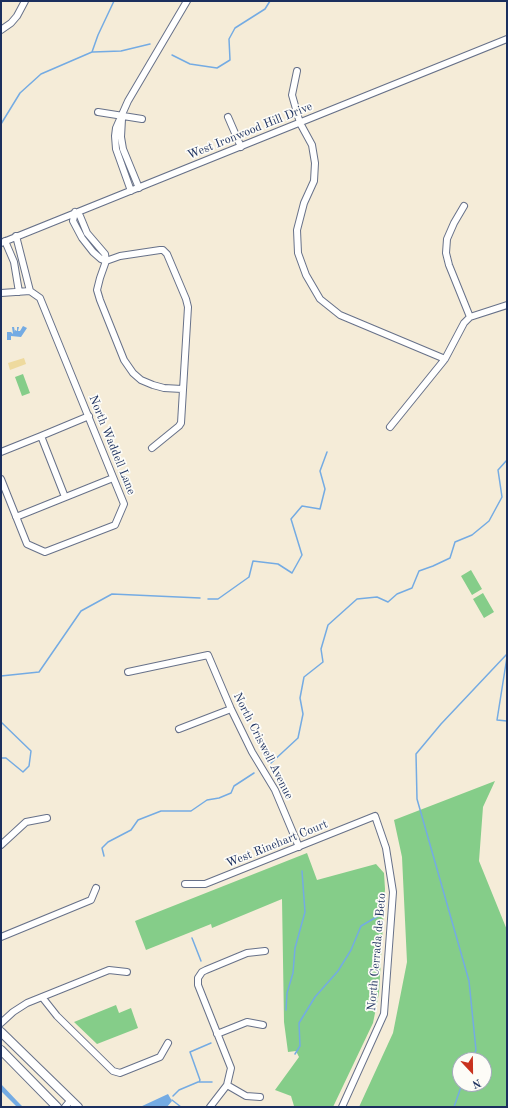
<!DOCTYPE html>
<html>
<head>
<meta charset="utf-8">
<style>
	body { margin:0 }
	#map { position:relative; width:508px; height:1108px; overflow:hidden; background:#f5ecd8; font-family:"Old Standard TT",serif }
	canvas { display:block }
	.frame { position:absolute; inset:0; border:2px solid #1b2f5e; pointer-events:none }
	.north { position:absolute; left:452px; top:1052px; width:40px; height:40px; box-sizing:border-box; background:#fdfcf7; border:1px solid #a3aaba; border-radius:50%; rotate:158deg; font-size:11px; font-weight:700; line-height:16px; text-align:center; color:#1b2f5e }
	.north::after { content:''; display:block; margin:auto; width:14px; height:18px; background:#c8321e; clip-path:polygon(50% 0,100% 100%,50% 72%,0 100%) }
</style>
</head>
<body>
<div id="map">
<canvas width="508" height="1108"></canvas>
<div class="frame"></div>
<div class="north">N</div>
</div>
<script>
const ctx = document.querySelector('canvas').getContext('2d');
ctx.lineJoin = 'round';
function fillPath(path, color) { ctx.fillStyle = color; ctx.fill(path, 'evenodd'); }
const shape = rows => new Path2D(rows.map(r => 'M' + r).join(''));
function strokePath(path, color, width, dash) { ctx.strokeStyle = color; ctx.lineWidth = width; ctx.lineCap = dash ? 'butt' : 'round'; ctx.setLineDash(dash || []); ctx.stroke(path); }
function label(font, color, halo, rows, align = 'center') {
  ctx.font = font + ' "Old Standard TT",serif'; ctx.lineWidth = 3.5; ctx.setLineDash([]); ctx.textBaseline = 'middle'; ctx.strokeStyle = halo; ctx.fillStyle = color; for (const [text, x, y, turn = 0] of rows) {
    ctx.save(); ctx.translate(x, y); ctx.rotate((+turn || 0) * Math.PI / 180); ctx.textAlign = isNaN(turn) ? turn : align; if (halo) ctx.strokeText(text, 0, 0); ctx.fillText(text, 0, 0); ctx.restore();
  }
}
fillPath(shape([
	[23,374,30,393,22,396,15,377],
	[471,570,482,589,472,595,461,576],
	[483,593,494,612,484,618,473,599],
	[495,781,483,807,479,861,507,930,507,1107,359,1107,393,1033,407,962,402,857,394,820],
	[460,1060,484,1060,484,1084,460,1084],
	[307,853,317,880,376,864,384,873,385,889,379,993,373,1023,333,1107,293,1107,294,1106,291,1096,275,1090,299,1057,296,1051,288,1052,284,1022,282,899,212,928,211,924,146,950,135,921],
	[116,1005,119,1013,131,1008,138,1028,97,1044,74,1022]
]), '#85cd89');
fillPath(shape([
	[24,358,26,364,10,370,8,363]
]), '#eeda9e');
fillPath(shape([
	[23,326,27,328,21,337,11,336,11,340,7,340,7,332,11,332,13,334,12,327,14,327,15,332,15,330,17,331,17,327,19,327,18,331,20,331],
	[1,1084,18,1102,23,1107,17,1107,1,1091],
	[168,1094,172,1101,167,1107,140,1107]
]), '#74abe3');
strokePath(shape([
	[93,52,121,51,150,44],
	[172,55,190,64,217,68,230,60,229,39,235,28,265,9,270,1],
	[1,124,20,93,41,74,92,52,98,35,114,1],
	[208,599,218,599,249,577,253,561,278,564,292,573,302,555,291,519,302,506,320,509,325,489,320,471,327,452],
	[507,657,497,720,507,721],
	[1,676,39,672,81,611,112,594,200,598],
	[1,722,31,751,29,766,23,772,6,758,1,758],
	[271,763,298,738,303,714,300,698,304,677,323,662,321,649,328,625,357,599,377,597,388,602,397,594,412,588,419,571,433,566,450,558,455,542,472,535,489,521,502,497,498,470,507,460],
	[104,856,102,848,108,842,131,830,138,820,161,811,191,811,207,800,219,798,231,793,234,786,254,773],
	[192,938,201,961],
	[286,1010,287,993,293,973,295,948,305,912,302,871],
	[295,1054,300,1046,299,1023,315,997,338,971,351,950,361,926,380,915],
	[472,1060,476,1050,469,981,417,799,416,754,441,724,507,654],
	[199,1082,200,1080,190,1052,211,1043],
	[173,1096,179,1090,198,1082,212,1082],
	[172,1100,181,1107],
	[454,1107,462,1084]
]), '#74abe3', 1.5);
const minor = shape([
	[1,30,11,23,17,16,25,1],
	[297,71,292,95,300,123,312,145,315,163,314,181,304,203,297,230,298,253,306,275,320,299,340,315,445,359],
	[98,112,142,119],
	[228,117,241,147],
	[122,119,121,137,123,149,139,188],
	[131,191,116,149,115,136,116,128,128,101,187,1],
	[464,206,454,223,447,239,446,253,449,265,470,317],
	[75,212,80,216,87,233,105,254,106,261,101,259,93,252,82,238,73,221,75,212],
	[16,236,30,291],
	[5,241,14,262,19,292],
	[1,243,507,39],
	[1,293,30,291,40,298,124,504,115,525,45,552,27,544,1,479],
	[390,427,445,359,464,323,470,317,507,305],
	[152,448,179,426,181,423,188,307,186,299,167,254,163,250,160,250,120,256,106,261,100,278,97,290,100,300,124,360,133,373,141,380,153,385,164,388,182,389],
	[1,452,41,436],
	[65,497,41,436,89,416],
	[16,517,113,478],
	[128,672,208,655,231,709,252,752,275,790,299,847],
	[179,729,231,709],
	[1,845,26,822,47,818],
	[185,884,205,884,375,816,386,848,393,892,384,1014,342,1107],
	[1,937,91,900,96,888],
	[42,997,57,1016,113,1071,120,1073,160,1057,168,1043],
	[1,1023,13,1012,27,1003,109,970,127,972],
	[217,1034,247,1022,263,1025],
	[227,1085,246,1096,260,1097],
	[65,1107,70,1101],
	[210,1107,227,1085,231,1068,198,985,198,978,202,972,206,970,247,953,265,951]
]);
const major = shape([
	[1,1032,78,1107],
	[1,1050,57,1107]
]);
strokePath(minor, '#677189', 8);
strokePath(major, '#677189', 10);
strokePath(minor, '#fff', 6);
strokePath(major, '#fff', 8);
label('12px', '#1b2f5e', '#fdfcf7', [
	["West Ironwood Hill Drive",250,131,-22],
	["North Waddell Lane",112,445,68],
	["North Criswell Avenue",263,746,63],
	["West Rinehart Court",277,844,-22],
	["North Cerrada de Beto",377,952,-85]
]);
</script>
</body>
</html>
